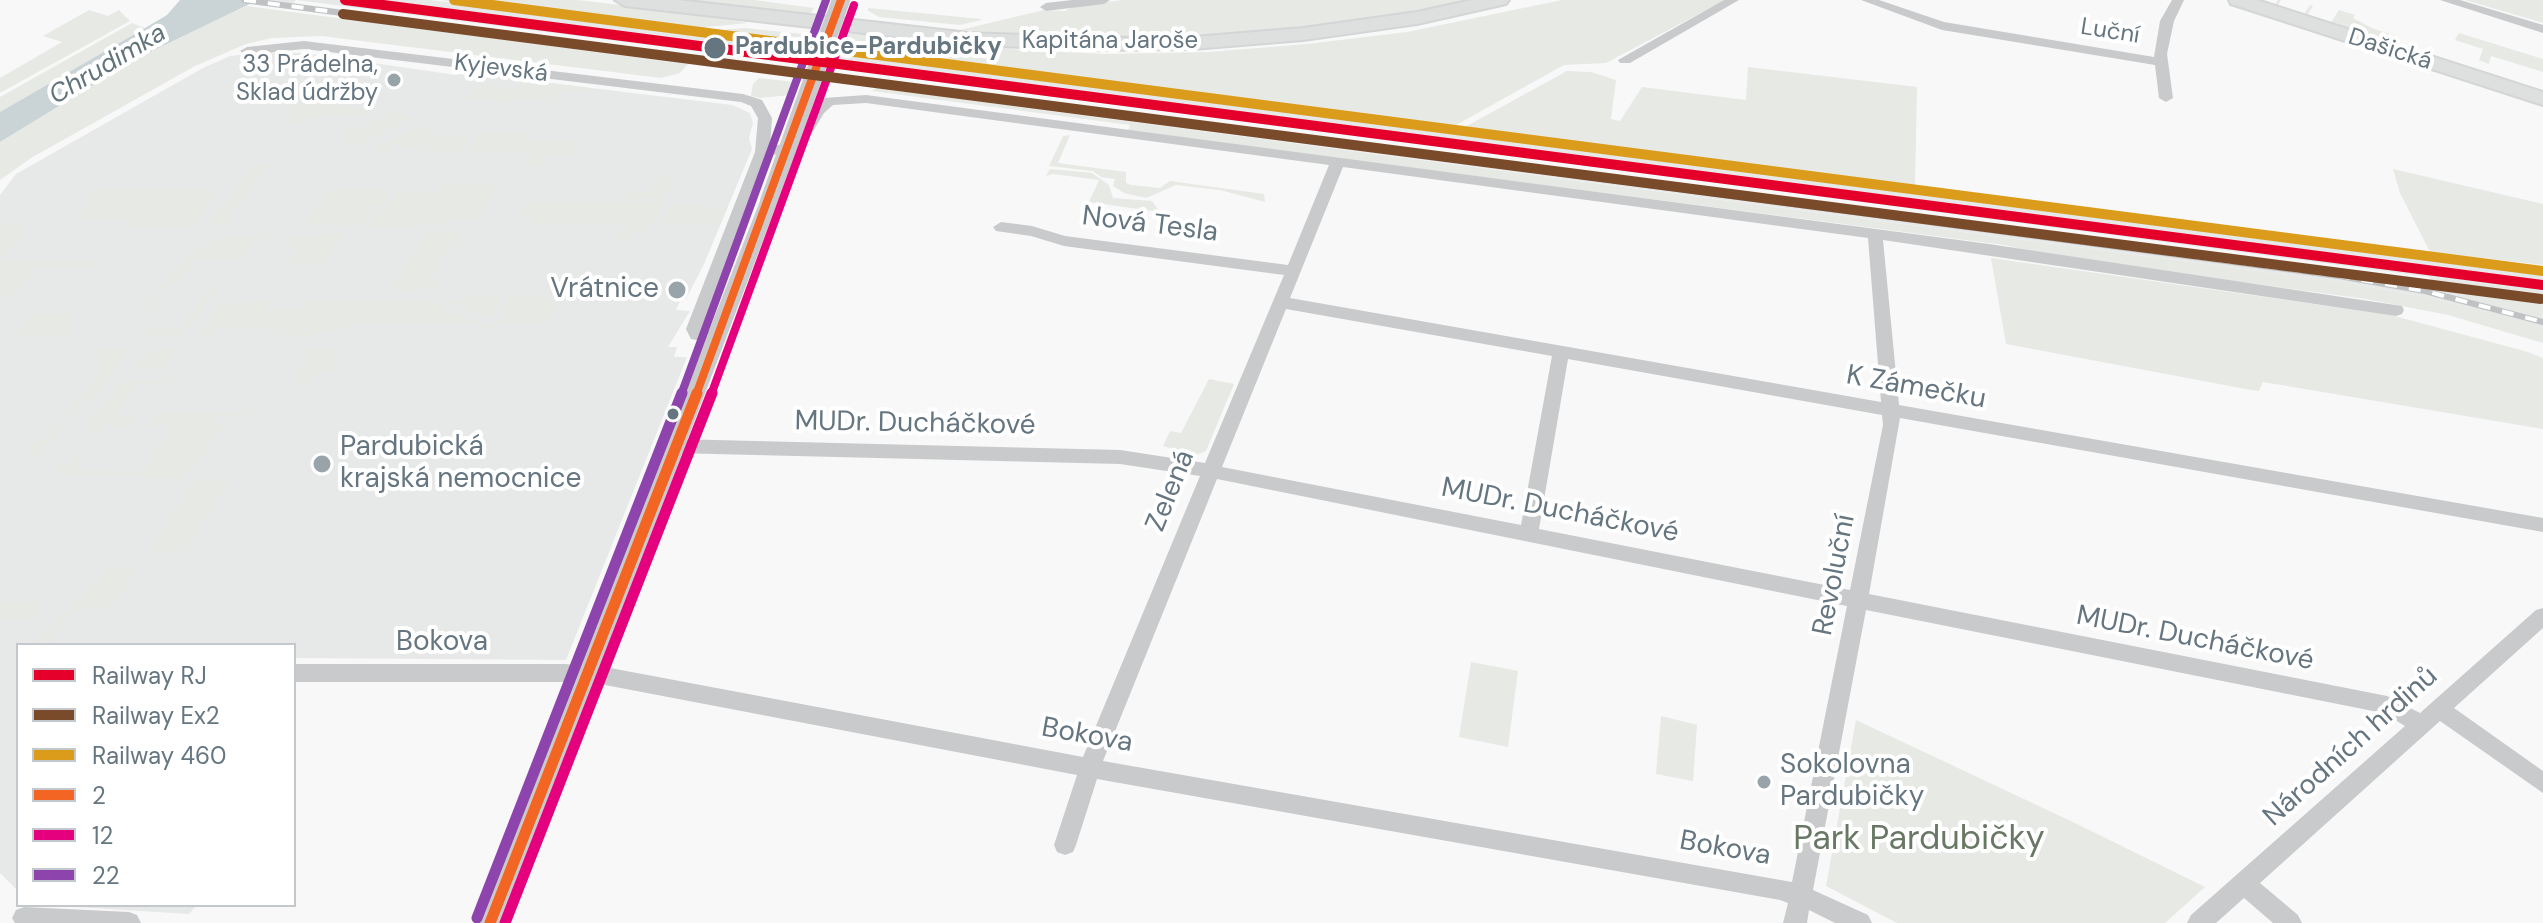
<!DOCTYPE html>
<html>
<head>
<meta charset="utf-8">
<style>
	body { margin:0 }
	#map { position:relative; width:2543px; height:923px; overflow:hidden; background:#f8f8f8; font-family:"DM Sans",sans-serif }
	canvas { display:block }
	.legend { position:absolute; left:16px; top:643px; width:280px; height:264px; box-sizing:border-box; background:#fff; border:2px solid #c2c8cc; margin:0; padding:10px 14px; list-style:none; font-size:24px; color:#667680 }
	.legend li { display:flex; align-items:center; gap:16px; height:40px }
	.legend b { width:40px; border:2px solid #c2c8cc }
</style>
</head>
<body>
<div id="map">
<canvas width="2543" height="923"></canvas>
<ul class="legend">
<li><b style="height:10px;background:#e4002b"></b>Railway RJ</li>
<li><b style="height:10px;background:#7a4b2a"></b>Railway Ex2</li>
<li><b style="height:10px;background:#da9c1a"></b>Railway 460</li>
<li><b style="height:10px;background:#f26522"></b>2</li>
<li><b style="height:10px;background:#e5007d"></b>12</li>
<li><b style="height:10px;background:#8e44ad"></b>22</li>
</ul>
</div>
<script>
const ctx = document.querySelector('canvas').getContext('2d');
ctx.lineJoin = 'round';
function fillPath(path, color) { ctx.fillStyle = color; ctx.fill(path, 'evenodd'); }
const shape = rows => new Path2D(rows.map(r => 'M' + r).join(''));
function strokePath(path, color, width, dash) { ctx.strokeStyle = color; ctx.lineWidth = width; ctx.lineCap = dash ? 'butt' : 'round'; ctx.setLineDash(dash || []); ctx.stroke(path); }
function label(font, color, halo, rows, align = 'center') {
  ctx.font = font + ' "DM Sans",sans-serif'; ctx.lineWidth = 8; ctx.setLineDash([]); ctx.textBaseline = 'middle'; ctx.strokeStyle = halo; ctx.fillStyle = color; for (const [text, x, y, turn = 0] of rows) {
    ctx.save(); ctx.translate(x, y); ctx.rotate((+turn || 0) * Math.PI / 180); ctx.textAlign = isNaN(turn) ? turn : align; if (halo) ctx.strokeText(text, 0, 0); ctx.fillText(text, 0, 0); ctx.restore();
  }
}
fillPath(shape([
	[220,0,431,0,2543,271,2543,290,2430,277,1368,137,296,0,293,3,2336,270,2424,285,2526,311,2543,317,2543,328,2427,297,2341,282],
	[259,53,304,53,456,75,468,73,732,105,750,113,753,123,749,138,752,149,704,264,686,299,681,299,676,310,690,311,668,347,677,347,674,357,687,357,566,660,294,658,294,645,18,645,18,891,0,873,0,244,28,227,0,223,0,195,16,174,203,68,230,56],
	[44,905,197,905,189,914]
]), '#e7e8e8');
fillPath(shape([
	[441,0,577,0,698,14,748,23,706,27,700,34,680,28,676,31],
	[666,0,754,0,814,8,808,17],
	[1123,0,1469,0,1377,18,1227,35,1062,37,960,30,1044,10,1065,11,1073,6],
	[1562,0,1725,0,1606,63,1564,65,1456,125,894,56,882,57,834,51,843,33,1023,50,1106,54,1208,52,1307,44,1407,32],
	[2278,0,2281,0,2277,7,2303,16,2310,5,2313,6,2307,16,2330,24,2339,10,2355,15,2353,18,2372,28,2396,36,2391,45,2274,6],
	[2465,0,2543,0,2543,23,2530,19],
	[246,6,688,64,680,73,661,78,321,36,272,38,246,44,195,66,31,158,0,180,0,142,136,59],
	[869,8,981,19,981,20,960,25,879,17,867,10],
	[89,10,108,16,119,10,130,21,0,93,0,78,62,42,43,36],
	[132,23,145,28,0,112,0,97],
	[745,28,811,35,815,38,810,45,709,31],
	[2459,33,2543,59,2543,72,2491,56,2489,64,2479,60,2483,49,2455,40],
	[1748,67,1917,87,1915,186,1465,127,1567,71,1591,72,1616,80,1611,119,1620,121,1642,87,1746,100],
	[496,76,590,88,586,93,565,90,552,105,546,103,551,95,543,98,512,98,508,103,466,99,486,84,517,89,522,84],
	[759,78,795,82,790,95,760,98,751,96,753,84],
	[877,88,2341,282,2427,297,2526,323,2543,328,2543,343,2448,315,2366,299,2063,258,2004,245,1128,131,1130,125,872,91],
	[302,96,312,101,370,110,358,117,351,114,308,117,305,124,299,124,285,117,284,108,294,97],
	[393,112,413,118,346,150,348,141,342,132,350,129,354,132,381,119,378,115],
	[426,125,430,131,437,131,434,137,471,137,461,153,426,153,430,146,392,146,387,153,377,150,381,144],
	[480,133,526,133,524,139,574,140,573,156,549,156,544,166,524,166,530,153,467,153],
	[1070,135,1058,163,1126,172,1126,183,1131,185,1160,188,1170,181,1264,194,1265,202,1220,190,1176,185,1146,198,1124,193,1113,186,1115,179,1101,177,1093,171,1049,166,1063,136],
	[275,158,269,166,284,166,266,168,227,218,237,220,234,224,212,224,211,219,253,167],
	[1050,169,1092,173,1109,185,1113,198,1152,201,1160,212,1089,202,1099,180,1053,174,1046,176],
	[2393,169,2543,204,2543,265,2430,252,2400,193],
	[659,174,670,175,674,179,665,198,623,198,627,192,650,192],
	[446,184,491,184,496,190,483,213,475,218,414,226,368,226,379,209,385,208,398,191,441,191],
	[96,187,196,188,217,196,192,225,144,230,118,219,76,219],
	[329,190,381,190,390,193,382,205,375,205,362,226,307,225,305,222],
	[527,202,663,202,654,221,622,243,617,241,623,225,535,225,532,219,518,219],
	[694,202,706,208,728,206,720,225,666,223,665,220,672,205],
	[0,223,29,226,1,259,16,260,12,266,21,260,101,261,96,268,38,268,11,298,0,298],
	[452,231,464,238,449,245,431,277,441,281,439,288,390,292,425,233],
	[269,234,264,241,253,241,240,258,198,258,179,284,169,284,148,311,143,311,185,257,201,246,227,236],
	[343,234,324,263,280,263,291,260,298,250,282,249,292,235],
	[1991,258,2391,315,2528,352,2543,358,2543,429,2263,382,2259,391,2251,390,2006,344],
	[2430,277,2543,290,2543,317,2435,288],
	[211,285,217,290,181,336,137,338,144,328,179,328],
	[503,296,493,314,488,317,447,302,471,297],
	[511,296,561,297,548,323,502,323,500,317],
	[274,301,263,309,295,310,307,301,341,301,293,338,282,338,287,329,217,329,210,338,200,335,215,310,225,303],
	[346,301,438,302,446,311,495,326,497,330,472,324,354,325,298,338],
	[41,313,78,314,65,329,74,330,65,337,17,336,15,332,26,319],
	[160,348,176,349,159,370,133,368,142,355],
	[99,349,123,348,127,353,92,399,84,401,54,436,43,449,45,454,25,463,31,445,55,430,100,372,99,361,90,357],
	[301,349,337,349,341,352,328,372,316,372,308,385,290,380,308,352],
	[130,379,173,380,171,383,140,383,117,414,135,415,126,427,106,426,92,445,88,445,98,431,83,431,118,385],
	[1209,379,1234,384,1206,451,1194,456,1163,446,1170,431,1181,433],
	[157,411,249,412,247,416,258,416,218,418,213,426,224,426,185,479,54,474,59,463,72,463,81,452,87,452,74,470,142,471,172,427,146,426],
	[194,481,230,481,189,543,173,551,148,552],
	[116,568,137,570,112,607,87,606,69,616,49,645,35,645,105,573],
	[0,602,45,602,29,619,0,619],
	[1471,662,1518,671,1508,747,1459,737],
	[1661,716,1697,725,1693,781,1656,774],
	[1856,720,2077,824,2205,887,2165,923,1897,923,1826,886]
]), '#e7e9e5');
fillPath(shape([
	[180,0,258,0,136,59,0,142,0,112,145,28,167,15]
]), '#cad3d6');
const secondary = shape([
	[2229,0,2257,0,2543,92,2543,105,2231,4,2229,0]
]);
const primary = shape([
	[615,0,678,0,969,33,1103,38,1193,37,1303,28,1417,12,1472,0,1509,0,1506,4,1417,24,1303,40,1193,49,1103,50,969,45,625,6,615,0]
]);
strokePath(secondary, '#d4d5d6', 4);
strokePath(primary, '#d4d5d6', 4);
fillPath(shape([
	[1072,0,1110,0,1104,4,1046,11,1040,7,1046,3,1072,0],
	[1724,0,1739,0,1630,63,1620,63,1618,60,1724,0],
	[1861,0,1879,0,1944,22,2154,57,2160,21,2172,0,2184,0,2174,21,2167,54,2173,98,2166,102,2159,98,2155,65,1942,30,1861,0],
	[2440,0,2460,0,2543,25,2543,33,2440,0],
	[304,41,743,94,762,100,772,118,770,146,792,143,813,108,824,98,866,95,1989,244,2402,306,2404,310,2402,314,2396,316,1883,240,1899,405,2543,518,2543,532,1900,418,1869,594,2387,696,2420,713,2536,610,2543,608,2543,628,2454,708,2543,771,2543,793,2440,721,2260,883,2298,915,2302,923,2273,923,2244,898,2216,923,2187,923,2191,915,2405,726,2383,713,1866,610,1813,890,1868,915,1872,923,1835,923,1809,910,1807,923,1783,923,1788,903,1780,900,1097,779,1076,845,1073,852,1065,855,1057,852,1054,845,1077,775,605,685,565,682,294,682,294,664,565,664,605,667,1083,757,1200,476,1120,464,674,453,665,446,674,439,1120,450,1205,463,1284,275,1064,246,1031,236,996,231,993,227,1001,222,1032,226,1065,236,1288,265,1329,165,866,103,833,105,824,113,802,150,768,156,702,329,724,334,726,338,724,342,718,344,691,339,686,329,755,152,758,118,751,106,741,102,304,49,247,55,240,51,247,47,304,41],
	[1343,167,1868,238,1881,402,1290,298,1343,167],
	[1286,309,1552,356,1521,525,1222,467,1286,309],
	[1568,359,1882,415,1883,425,1850,590,1539,529,1568,359],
	[1217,479,1847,606,1792,882,1103,761,1217,479],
	[24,907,129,912,137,915,141,923,15,923,12,918,16,910,24,907]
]), '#c9cacb');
fillPath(shape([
	[769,195,778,201,504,923,476,923,760,201,769,195]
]), '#c9cacb');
fillPath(secondary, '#dedfdf');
fillPath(primary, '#dedfdf');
const rail = shape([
	[244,0,2339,276,2425,291,2543,322]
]);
strokePath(rail, '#bfc1c2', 6);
strokePath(rail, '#fff', 4, [12]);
strokePath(shape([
	[769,201,841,0]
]), '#c9cacb', 18);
strokePath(shape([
	[696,395,841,0]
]), '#f26522', 8);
strokePath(shape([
	[490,923,697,393]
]), '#f26522', 11);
strokePath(shape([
	[711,395,854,5]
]), '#e5007d', 8);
strokePath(shape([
	[505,923,712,393]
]), '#e5007d', 11);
strokePath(shape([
	[681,395,826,0]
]), '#8e44ad', 8);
strokePath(shape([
	[477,918,682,393]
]), '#8e44ad', 11);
strokePath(shape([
	[345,0,2543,285]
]), '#e4002b', 10);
strokePath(shape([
	[343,14,2541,299]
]), '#7a4b2a', 10);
strokePath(shape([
	[454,0,2543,271]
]), '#da9c1a', 10);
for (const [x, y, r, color] of [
	[715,48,12,"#667680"],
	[394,80,8,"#99a4aa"],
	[677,290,10,"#99a4aa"],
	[673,414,7,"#667680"],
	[322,464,10,"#99a4aa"],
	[1764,782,8,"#99a4aa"]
]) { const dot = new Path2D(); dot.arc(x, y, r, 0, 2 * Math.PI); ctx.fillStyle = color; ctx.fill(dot); strokePath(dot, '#fff', 3); }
label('24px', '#667680', '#fff', [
	["Luční",2110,32,9],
	["Kapitána Jaroše",1110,42],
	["Dašická",2390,50,18],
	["Kyjevská",501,69,7]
]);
label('bold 24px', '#667680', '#fff', [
	["Pardubice-Pardubičky",735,48]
], 'left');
label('24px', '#667680', '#fff', [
	["33 Prádelna,",378,66],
	["Sklad údržby",378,94]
], 'right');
label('italic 26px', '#60747a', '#fff', [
	["Chrudimka",108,65,-31]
]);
label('28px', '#667680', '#fff', [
	["Nová Tesla",1150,225,7],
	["K Zámečku",1916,388,10],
	["MUDr. Ducháčkové",915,424,1],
	["Zelená",1171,491,-68],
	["MUDr. Ducháčkové",1560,511,11],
	["Revoluční",1835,575,-79],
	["MUDr. Ducháčkové",2195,639,11],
	["Bokova",442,643],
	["Bokova",1087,736,10],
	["Národních hrdinů",2351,747,-42],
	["Bokova",1725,849,10]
]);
label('28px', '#667680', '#fff', [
	["Vrátnice",659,290,"right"],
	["Pardubická",340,448],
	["krajská nemocnice",340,480],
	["Sokolovna",1780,766],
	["Pardubičky",1780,798]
], 'left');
label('34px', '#697864', '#fff', [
	["Park Pardubičky",1919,840]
]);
</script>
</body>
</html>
